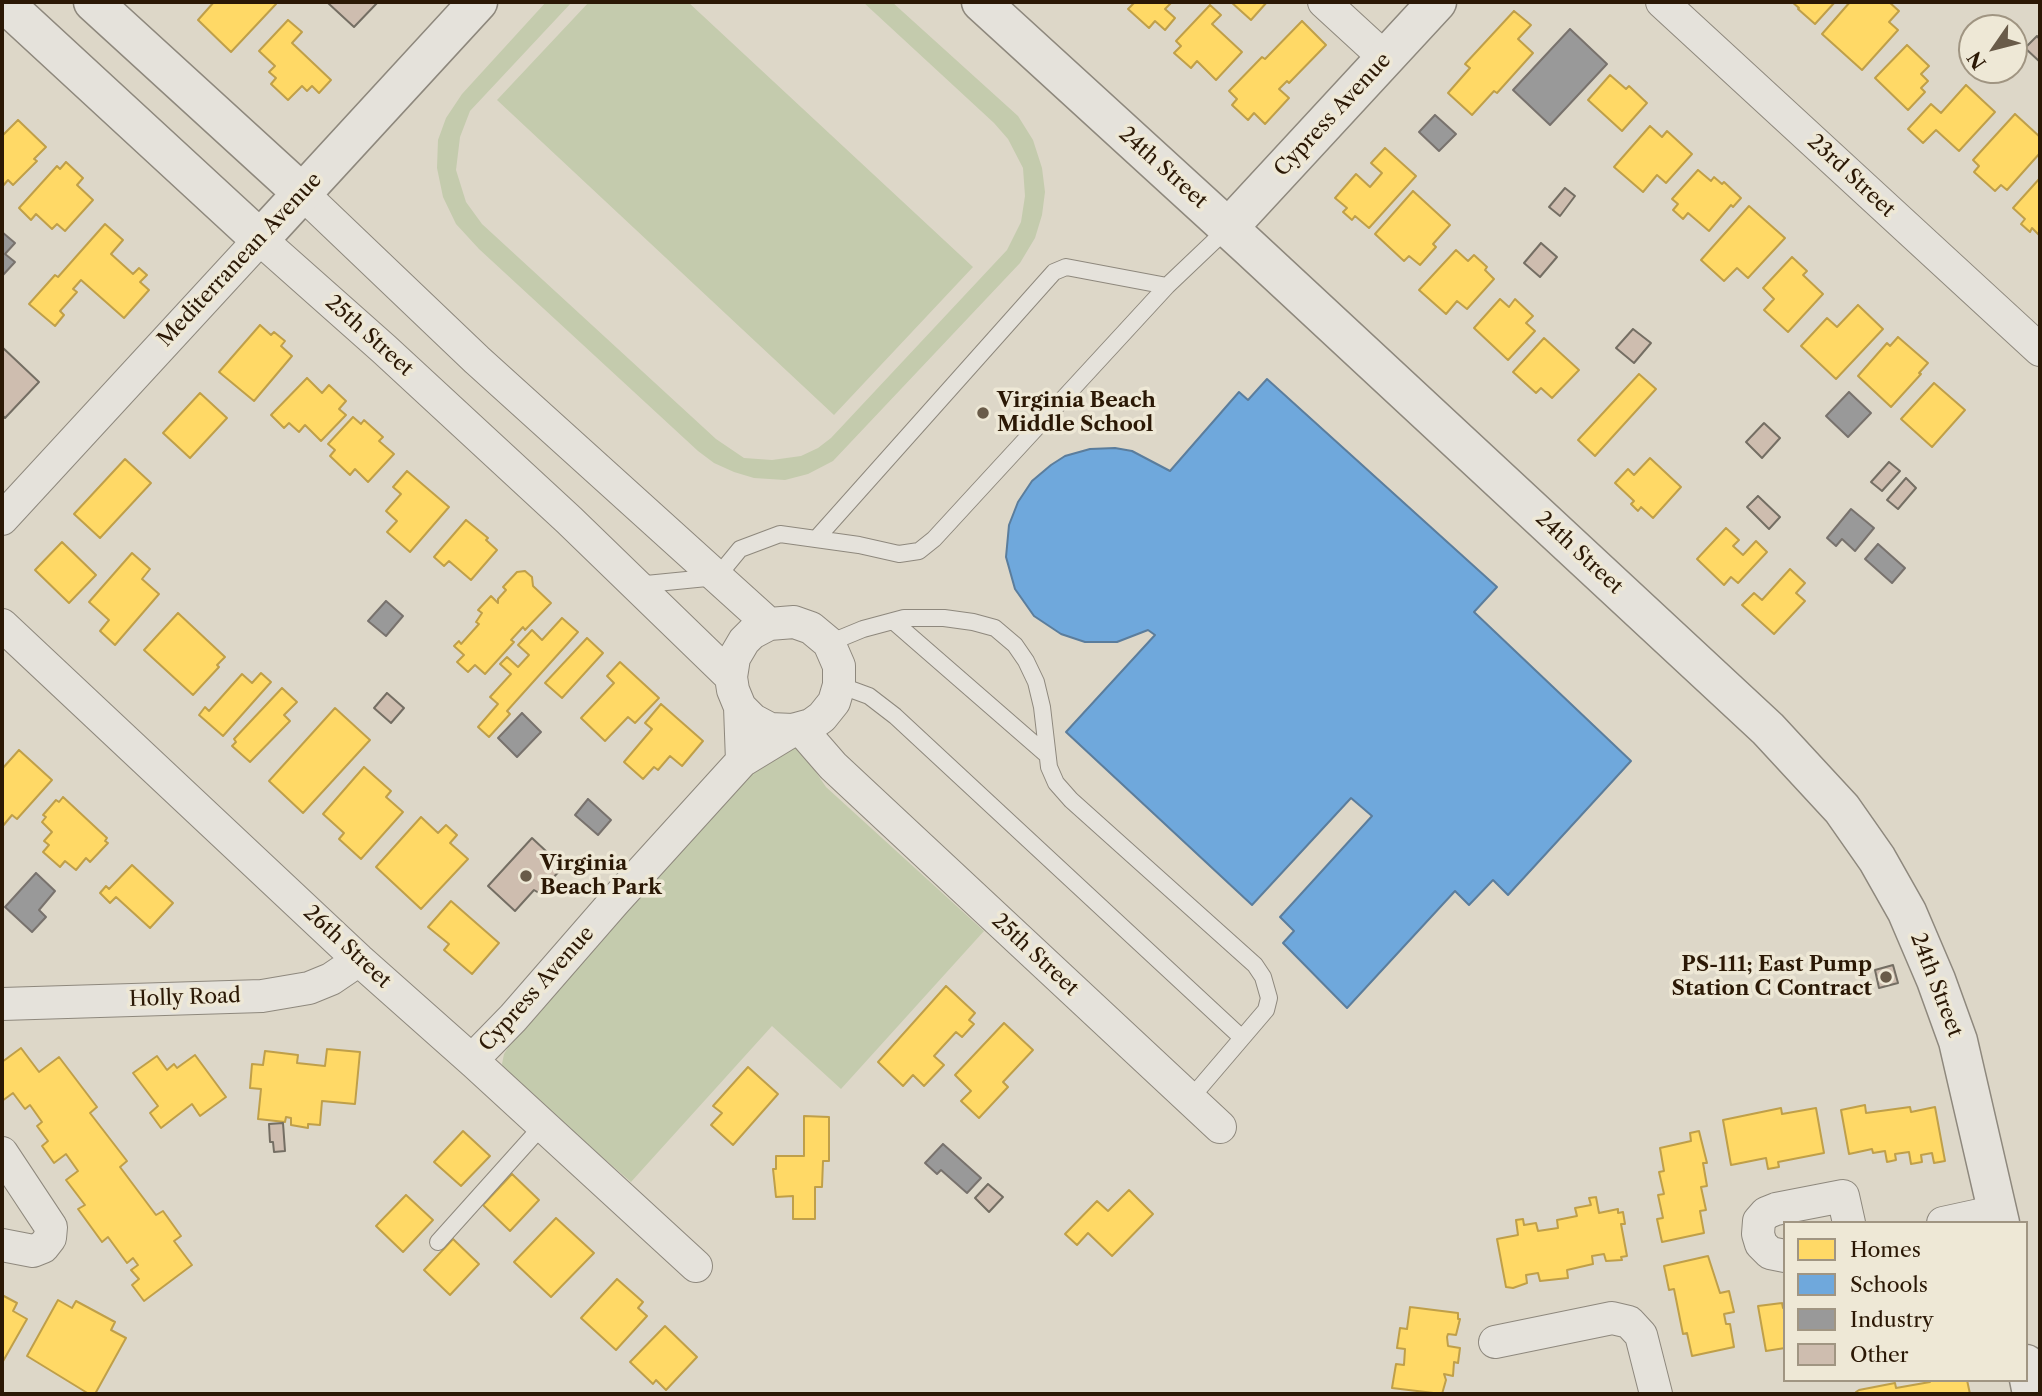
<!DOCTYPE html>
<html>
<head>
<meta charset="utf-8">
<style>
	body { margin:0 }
	#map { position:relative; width:2042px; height:1396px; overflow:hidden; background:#ddd7c8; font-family:"Libre Caslon Text",serif }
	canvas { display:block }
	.frame { position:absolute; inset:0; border:4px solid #2b1805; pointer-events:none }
	.legend { position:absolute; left:1783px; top:1221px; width:245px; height:161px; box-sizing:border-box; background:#eee8d6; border:2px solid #a09582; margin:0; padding:9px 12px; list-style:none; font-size:21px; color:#2b1805 }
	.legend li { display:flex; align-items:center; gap:14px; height:35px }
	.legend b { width:35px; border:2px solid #a09582 }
	.north { position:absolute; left:1958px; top:14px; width:70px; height:70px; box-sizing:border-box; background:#eee8d6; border:2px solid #a09582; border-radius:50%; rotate:235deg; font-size:19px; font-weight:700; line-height:28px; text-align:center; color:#2b1805 }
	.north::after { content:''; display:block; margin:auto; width:24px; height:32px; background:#695b49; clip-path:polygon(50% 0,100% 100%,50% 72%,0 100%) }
</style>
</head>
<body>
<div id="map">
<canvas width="2042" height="1396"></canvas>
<div class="frame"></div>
<ul class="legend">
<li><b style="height:19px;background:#ffd966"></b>Homes</li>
<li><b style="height:19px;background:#6fa8dc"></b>Schools</li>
<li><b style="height:19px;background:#999"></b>Industry</li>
<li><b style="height:19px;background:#cebdaf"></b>Other</li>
</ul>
<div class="north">N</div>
</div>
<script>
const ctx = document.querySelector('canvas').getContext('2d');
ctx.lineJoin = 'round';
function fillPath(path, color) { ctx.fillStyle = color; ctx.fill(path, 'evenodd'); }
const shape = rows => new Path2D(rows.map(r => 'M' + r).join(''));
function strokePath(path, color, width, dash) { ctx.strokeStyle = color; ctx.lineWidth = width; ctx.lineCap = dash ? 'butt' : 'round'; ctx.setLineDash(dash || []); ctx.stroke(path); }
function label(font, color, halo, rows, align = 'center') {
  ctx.font = font + ' "Libre Caslon Text",serif'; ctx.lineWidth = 7; ctx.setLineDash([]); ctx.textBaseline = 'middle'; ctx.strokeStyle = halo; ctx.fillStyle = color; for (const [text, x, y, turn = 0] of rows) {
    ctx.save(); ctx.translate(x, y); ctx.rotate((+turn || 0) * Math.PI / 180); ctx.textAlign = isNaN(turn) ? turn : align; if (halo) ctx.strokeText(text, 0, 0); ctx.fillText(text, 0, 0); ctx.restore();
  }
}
fillPath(shape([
	[546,2,572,2,470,111,460,137,456,170,466,202,482,224,716,439,744,458,772,460,801,456,818,448,831,438,1007,250,1021,222,1025,196,1023,168,1008,139,994,123,863,2,892,2,1018,116,1033,140,1042,168,1045,192,1042,215,1035,238,1020,263,833,461,808,474,785,480,754,478,734,472,714,463,698,451,479,249,456,224,443,197,437,168,438,140,446,118,462,94],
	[589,2,688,2,973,267,834,415,497,100],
	[798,746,826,787,984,931,841,1089,772,1026,631,1182,506,1074,502,1064,504,1054,512,1041,770,751]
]), '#c4cbad');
const homes = shape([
	[214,2,274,2,276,4,231,52,198,20,214,2],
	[1135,2,1172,2,1165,9,1175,18,1165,30,1155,21,1149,28,1128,9,1135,2],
	[1231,2,1267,2,1251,20,1231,2],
	[1792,2,1835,2,1815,24,1798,9,1799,8,1792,2],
	[1850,2,1889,2,1899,11,1889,22,1898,30,1862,70,1822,34,1850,2],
	[1210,5,1221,15,1212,24,1242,52,1216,80,1197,61,1191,68,1174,53,1181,46,1176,41,1210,5],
	[1514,11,1531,25,1518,39,1533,53,1497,93,1494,91,1472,115,1448,93,1470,68,1465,64,1514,11],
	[288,20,302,32,292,43,331,80,319,93,312,86,307,91,302,86,288,100,271,84,276,78,269,72,275,66,259,51,288,20],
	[1302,21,1326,45,1289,83,1287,81,1279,89,1289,98,1265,124,1254,113,1248,120,1232,105,1237,99,1229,91,1262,57,1265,59,1302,21],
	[1907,45,1929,66,1921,74,1928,81,1921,88,1925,92,1908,110,1875,78,1907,45],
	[1610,75,1626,89,1629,86,1647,103,1622,131,1588,100,1610,75],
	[1966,85,1995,112,1959,151,1936,130,1923,143,1908,129,1931,104,1941,113,1966,85],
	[2015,114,2040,137,2040,153,2007,190,2001,185,1995,191,1974,172,1979,166,1973,160,2015,114],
	[18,120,46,147,34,159,37,161,13,185,8,180,2,187,2,136,18,120],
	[1650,126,1662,137,1667,131,1692,154,1666,183,1657,175,1643,192,1614,167,1650,126],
	[1385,148,1416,176,1369,228,1355,216,1352,220,1343,212,1347,208,1335,198,1356,174,1370,187,1382,173,1371,163,1385,148],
	[66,162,83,178,77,185,93,200,65,231,57,224,52,229,36,214,31,220,19,208,57,166,60,169,66,162],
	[1698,170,1711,181,1714,177,1722,184,1724,182,1741,198,1733,207,1731,205,1709,231,1688,213,1683,219,1673,210,1678,204,1672,199,1698,170],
	[2040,178,2040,236,2032,228,2030,232,2021,224,2025,219,2013,208,2040,178],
	[1413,191,1450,225,1433,244,1436,247,1420,265,1409,256,1404,261,1375,234,1413,191],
	[1749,206,1785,238,1748,278,1737,268,1724,281,1701,260,1749,206],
	[105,224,123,240,111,254,133,274,139,268,147,275,140,282,149,290,124,318,81,280,73,289,77,292,60,311,64,315,55,326,29,304,55,275,58,277,105,224],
	[1456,250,1468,261,1474,255,1487,267,1485,270,1494,279,1467,309,1457,301,1446,314,1419,290,1456,250],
	[1792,257,1807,271,1803,275,1823,294,1788,332,1764,310,1774,299,1763,288,1792,257],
	[1500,299,1509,307,1515,299,1533,316,1526,323,1535,331,1508,360,1474,328,1500,299],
	[1858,305,1883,329,1836,379,1801,346,1827,318,1837,327,1858,305],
	[260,325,271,335,274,332,285,341,281,346,292,356,254,401,219,372,260,325],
	[1898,337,1928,363,1919,373,1921,374,1891,407,1858,376,1887,343,1890,346,1898,337],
	[1544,338,1579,370,1552,398,1541,388,1536,393,1513,372,1544,338],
	[1639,374,1656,389,1595,456,1578,440,1639,374],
	[307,378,322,393,329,385,346,401,339,409,346,415,321,441,305,425,299,432,289,423,284,428,271,415,307,378],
	[1934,383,1965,410,1932,447,1901,419,1934,383],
	[200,393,227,418,190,458,163,433,200,393],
	[353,417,361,424,364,420,383,437,379,441,394,454,368,482,355,469,350,475,330,456,335,450,328,444,353,417],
	[1650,458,1681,487,1653,518,1641,507,1638,511,1631,504,1634,501,1615,483,1628,469,1634,475,1650,458],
	[125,459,151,483,100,538,74,514,125,459],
	[407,471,449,507,410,552,387,532,397,521,386,511,401,494,393,487,407,471],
	[466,520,488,538,486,540,497,550,471,580,449,561,444,566,434,557,466,520],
	[1726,528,1739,540,1733,546,1743,555,1756,541,1767,552,1738,583,1731,577,1724,585,1697,559,1726,528],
	[62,542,96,575,69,603,35,570,62,542],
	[132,553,150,569,142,579,159,594,115,645,100,631,109,620,89,602,132,553],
	[1790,569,1805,583,1796,593,1805,601,1774,634,1742,605,1754,593,1762,600,1790,569],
	[525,571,532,577,533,586,551,603,525,630,523,627,511,640,514,642,485,674,475,665,468,672,457,662,464,655,454,646,459,641,461,644,479,624,476,622,482,613,478,610,491,596,498,603,498,599,506,590,503,587,517,572,525,571],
	[178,613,225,657,217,665,219,667,193,695,144,650,178,613],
	[562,618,578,632,507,711,510,714,489,737,478,727,498,704,490,697,511,674,500,664,507,657,518,667,529,655,518,645,532,630,542,640,562,618],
	[587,638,603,653,562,698,545,683,587,638],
	[620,662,659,698,635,723,628,717,605,741,581,718,614,683,607,676,620,662],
	[261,673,271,682,223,736,199,715,205,707,209,711,242,674,252,683,261,673],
	[282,688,297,702,284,715,290,721,250,762,232,746,236,742,234,739,282,688],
	[661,704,703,741,682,766,670,756,658,770,654,767,643,779,624,762,652,729,645,723,661,704],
	[335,708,370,740,303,813,269,781,335,708],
	[19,750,52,780,17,819,12,815,2,827,2,769,19,750],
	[364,767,391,791,386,797,403,812,361,859,339,839,344,833,323,814,364,767],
	[63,797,107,838,105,841,108,843,90,862,86,858,76,870,65,861,60,867,43,852,49,845,44,841,52,832,42,822,46,817,43,815,56,800,59,802,63,797],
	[421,817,438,833,446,825,457,835,450,843,468,859,421,909,376,867,421,817],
	[132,865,173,903,150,928,116,897,110,903,100,893,106,886,109,889,132,865],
	[451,901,499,943,472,974,444,950,449,944,428,927,451,901],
	[946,986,975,1013,969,1020,974,1024,962,1037,956,1032,934,1056,944,1065,924,1086,913,1075,903,1086,878,1062,946,986],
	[1004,1023,1033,1050,1003,1082,1008,1087,979,1118,961,1101,971,1091,955,1075,1004,1023],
	[21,1048,39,1072,59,1057,97,1107,90,1113,127,1161,120,1167,156,1215,163,1211,181,1236,174,1241,192,1265,144,1301,132,1285,139,1279,131,1270,138,1265,133,1258,127,1263,108,1237,102,1242,78,1209,85,1205,66,1180,78,1171,66,1154,54,1163,42,1146,48,1141,37,1126,42,1122,30,1105,25,1109,13,1093,2,1101,2,1062,21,1048],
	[327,1049,360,1052,355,1104,322,1101,320,1125,308,1124,308,1128,291,1125,291,1118,286,1117,285,1122,258,1119,261,1089,250,1088,252,1064,263,1065,265,1051,298,1055,297,1063,325,1066,327,1049],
	[195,1055,226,1097,200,1116,192,1104,161,1128,150,1113,158,1106,133,1073,157,1056,167,1070,174,1064,177,1068,195,1055],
	[748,1067,778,1094,733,1145,711,1125,722,1113,713,1106,748,1067],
	[1865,1105,1866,1113,1910,1107,1911,1112,1935,1107,1945,1161,1934,1163,1932,1153,1921,1155,1922,1162,1911,1164,1909,1152,1895,1154,1896,1160,1887,1162,1885,1151,1873,1153,1872,1149,1849,1154,1841,1110,1865,1105],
	[1781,1108,1782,1114,1816,1108,1824,1153,1778,1162,1779,1167,1768,1169,1766,1158,1731,1165,1723,1120,1781,1108],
	[804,1116,829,1117,829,1161,823,1161,822,1187,815,1187,815,1219,793,1219,793,1196,776,1197,773,1169,776,1169,776,1156,804,1156,804,1116],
	[463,1131,490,1156,461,1186,434,1162,463,1131],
	[1699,1131,1707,1163,1703,1163,1707,1186,1701,1187,1706,1210,1700,1211,1704,1233,1662,1242,1657,1219,1663,1218,1658,1195,1664,1194,1659,1172,1664,1171,1660,1148,1691,1141,1690,1133,1699,1131],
	[512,1174,539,1200,510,1231,483,1205,512,1174],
	[1129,1190,1153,1214,1112,1256,1088,1233,1077,1245,1065,1234,1097,1201,1108,1211,1129,1190],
	[406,1195,433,1220,403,1252,376,1226,406,1195],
	[1596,1197,1599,1213,1618,1209,1618,1213,1623,1212,1625,1224,1621,1224,1627,1256,1621,1257,1622,1260,1606,1261,1604,1254,1592,1256,1593,1264,1567,1270,1568,1278,1540,1281,1538,1273,1526,1275,1527,1283,1513,1288,1506,1287,1497,1239,1518,1235,1516,1220,1523,1219,1524,1225,1536,1223,1538,1231,1558,1228,1557,1220,1577,1216,1575,1208,1591,1205,1589,1198,1596,1197],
	[556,1218,594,1253,551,1297,514,1262,556,1218],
	[453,1239,479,1264,450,1295,424,1270,453,1239],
	[1708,1256,1720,1293,1729,1291,1734,1312,1724,1314,1726,1324,1730,1324,1734,1347,1692,1356,1687,1333,1683,1334,1674,1289,1669,1290,1664,1266,1708,1256],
	[617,1279,643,1302,638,1308,647,1316,616,1350,581,1318,617,1279],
	[2,1295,17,1303,13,1311,27,1319,2,1363,2,1295],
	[58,1300,72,1308,76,1301,115,1322,111,1330,126,1338,95,1394,89,1394,27,1356,58,1300],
	[1782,1303,1783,1308,1785,1308,1785,1348,1766,1351,1758,1306,1782,1303],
	[1410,1307,1458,1313,1458,1319,1460,1319,1456,1335,1448,1334,1447,1337,1448,1346,1460,1348,1458,1363,1454,1362,1453,1376,1444,1374,1446,1380,1442,1394,1392,1388,1396,1364,1404,1365,1405,1349,1397,1348,1400,1328,1407,1329,1410,1307],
	[665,1326,697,1357,666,1390,656,1380,653,1384,630,1362,665,1326],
	[1929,1380,1967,1380,1970,1394,1856,1394,1856,1392,1859,1390,1895,1383,1896,1388,1930,1382,1929,1380]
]);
fillPath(homes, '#ffd966');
strokePath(homes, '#bf9f49', 2);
const schools = shape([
	[1267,379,1497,587,1474,612,1631,761,1508,895,1493,880,1469,905,1455,891,1347,1008,1283,943,1294,931,1280,917,1372,816,1351,798,1252,905,1066,732,1155,635,1148,630,1117,642,1085,642,1061,634,1034,616,1015,589,1006,557,1009,525,1018,502,1032,481,1051,465,1065,456,1090,449,1115,448,1132,451,1170,471,1239,392,1248,400,1267,379]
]);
fillPath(schools, '#6fa8dc');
strokePath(schools, '#5b7d9c', 2);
const industry = shape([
	[1570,29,1607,64,1550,125,1513,90,1570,29],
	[1435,115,1456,134,1439,151,1419,132,1435,115],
	[2,232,15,243,5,254,15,262,3,275,2,274,2,232],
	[1849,392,1871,413,1848,437,1826,416,1849,392],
	[1851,509,1874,528,1855,551,1842,539,1836,546,1827,538,1851,509],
	[1878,544,1905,568,1892,583,1865,559,1878,544],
	[386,601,403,616,386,636,368,621,386,601],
	[522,713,541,732,517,757,498,738,522,713],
	[588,799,611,820,598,835,575,815,588,799],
	[36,873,55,891,39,910,46,917,32,932,5,907,36,873],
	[943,1144,981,1178,967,1193,941,1170,937,1174,925,1163,943,1144]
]);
fillPath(industry, '#999');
strokePath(industry, '#78726d', 2);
const building = shape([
	[329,2,378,2,354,27,328,3,329,2],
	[2037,36,2040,40,2040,62,2025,48,2037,36],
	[1565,188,1575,196,1560,216,1549,207,1565,188],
	[1541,243,1557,257,1540,277,1524,263,1541,243],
	[1633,329,1651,343,1634,363,1616,348,1633,329],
	[2,347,39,382,5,418,2,415,2,347],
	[1764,423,1780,438,1762,458,1746,442,1764,423],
	[1889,462,1900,471,1882,491,1871,482,1889,462],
	[1906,478,1916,488,1898,509,1887,500,1906,478],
	[1758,496,1780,517,1769,529,1747,507,1758,496],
	[387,693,404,708,391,723,374,708,387,693],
	[532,838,563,867,539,893,534,890,515,911,488,886,532,838],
	[1893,965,1898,983,1879,988,1875,970,1893,965],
	[283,1123,285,1151,274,1152,273,1142,270,1142,269,1124,283,1123],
	[988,1184,1003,1197,989,1212,975,1198,988,1184]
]);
fillPath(building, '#cebdaf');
strokePath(building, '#746e63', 2);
const service = shape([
	[816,539,1054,272,1066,267,1167,286],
	[636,585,717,577,740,549,780,534,859,545,899,554,919,551,934,539,1167,286,1228,228],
	[893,621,1047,755],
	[829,643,863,629,904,618,944,618,973,622,995,628,1015,645,1026,661,1036,682,1042,707,1049,767,1056,783,1071,800,1255,965,1263,977,1269,998,1266,1010,1190,1099],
	[839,685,869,696,895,716,1242,1038],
	[438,1242,543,1125]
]);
const minor = shape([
	[1324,2,1385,58],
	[1662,2,2040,350],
	[302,193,477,360,769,624],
	[2,519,260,239,384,349,569,520,731,677],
	[2,625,359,960,475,1063,696,1266],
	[740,707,742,761,793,730,811,725,822,717,834,702,839,685,839,666,829,643,811,628,794,622,769,624,752,633,744,641,734,658,731,677,733,690,740,707,753,720,770,729,793,730],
	[800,728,833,766,1220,1127],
	[2,1004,262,996,309,988,331,979,359,960],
	[472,1060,513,1018,614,902,742,761],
	[2,1153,51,1227,50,1238,43,1247,33,1251,2,1245],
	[1943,1223,1998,1211],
	[1785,1256,1770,1253,1761,1244,1758,1234,1759,1221,1766,1213,1776,1209,1843,1196,1849,1223],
	[1495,1342,1612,1318,1629,1322,1641,1335,1656,1394]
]);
const tertiary = shape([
	[3,2,260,239,478,2],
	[93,2,302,193],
	[981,2,1248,246,1768,729,1842,809,1877,859,1907,912,1936,980,1958,1041,2000,1223],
	[1228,228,1437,2],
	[2026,1364,2032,1394]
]);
strokePath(service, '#8e887d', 18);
strokePath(minor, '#8e887d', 34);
strokePath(tertiary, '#8e887d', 41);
strokePath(service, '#e5e2db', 16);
strokePath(minor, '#e5e2db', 32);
strokePath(tertiary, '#e5e2db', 38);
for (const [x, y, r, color] of [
	[983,413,7,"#695b49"],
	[526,876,7,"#695b49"],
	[1886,977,7,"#695b49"]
]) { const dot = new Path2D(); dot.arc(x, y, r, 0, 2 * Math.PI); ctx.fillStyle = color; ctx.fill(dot); strokePath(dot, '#eee8d6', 2.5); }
label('21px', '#2b1805', '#eee8d6', [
	["Cypress Avenue",1333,115,-47],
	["24th Street",1163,168,42],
	["23rd Street",1851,176,43],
	["Mediterranean Avenue",240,260,-47],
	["25th Street",369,336,42],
	["24th Street",1579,553,43],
	["26th Street",347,947,43],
	["25th Street",1035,955,43],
	["24th Street",1936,985,69],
	["Cypress Avenue",537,989,-48],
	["Holly Road",185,998,-2]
]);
label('bold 21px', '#2b1805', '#eee8d6', [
	["Virginia Beach",997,401],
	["Middle School",997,425],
	["Virginia",540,864],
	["Beach Park",540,888],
	["PS-111; East Pump",1872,965,"right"],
	["Station C Contract",1872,989,"right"]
], 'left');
</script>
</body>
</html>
